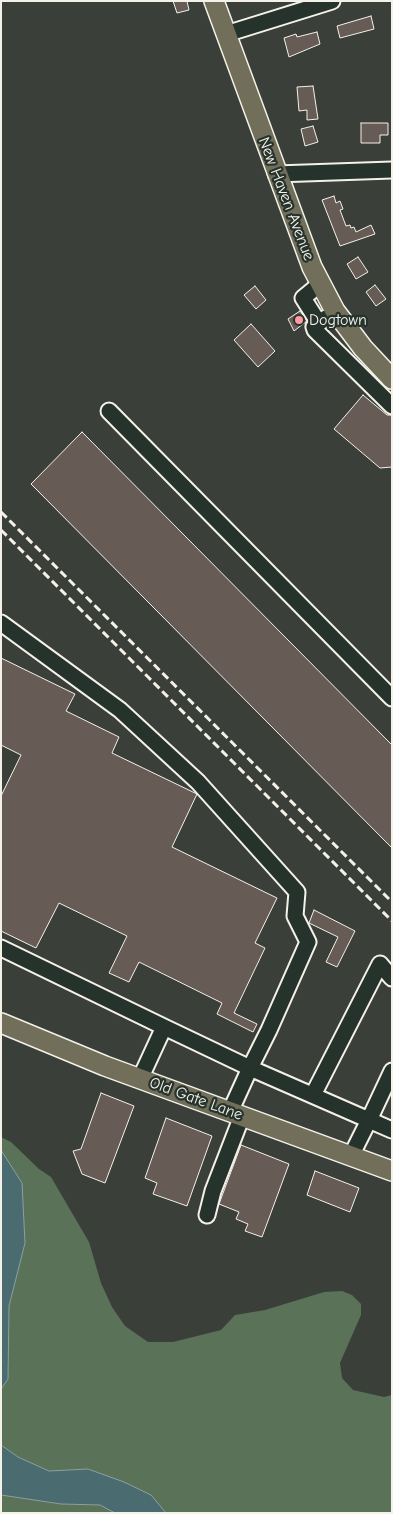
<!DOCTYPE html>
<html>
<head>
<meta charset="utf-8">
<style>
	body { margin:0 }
	#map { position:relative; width:393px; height:1514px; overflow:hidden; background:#3a3f39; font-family:"Comic Neue",sans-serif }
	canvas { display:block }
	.frame { position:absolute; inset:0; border:2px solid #f4f1e8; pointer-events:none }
</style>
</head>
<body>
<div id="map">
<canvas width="393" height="1514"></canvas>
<div class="frame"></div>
</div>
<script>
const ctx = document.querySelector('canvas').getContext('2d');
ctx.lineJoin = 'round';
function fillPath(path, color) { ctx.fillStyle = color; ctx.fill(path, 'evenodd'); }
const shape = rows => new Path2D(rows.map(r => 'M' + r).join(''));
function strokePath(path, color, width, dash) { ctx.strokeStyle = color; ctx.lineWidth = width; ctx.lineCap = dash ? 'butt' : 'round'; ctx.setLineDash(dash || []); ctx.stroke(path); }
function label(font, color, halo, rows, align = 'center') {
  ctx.font = font + ' "Comic Neue",sans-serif'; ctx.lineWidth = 4.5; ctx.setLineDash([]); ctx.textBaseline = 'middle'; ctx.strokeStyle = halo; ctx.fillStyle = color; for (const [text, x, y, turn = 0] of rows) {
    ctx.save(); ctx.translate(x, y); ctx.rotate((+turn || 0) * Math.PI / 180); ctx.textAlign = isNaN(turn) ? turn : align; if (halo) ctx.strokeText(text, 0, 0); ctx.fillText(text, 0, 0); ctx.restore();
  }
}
fillPath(shape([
	[1,1137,11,1142,39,1169,51,1177,89,1242,101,1283,112,1307,125,1326,148,1342,173,1342,221,1330,235,1315,265,1310,324,1292,342,1291,352,1295,361,1304,361,1315,340,1363,342,1378,353,1390,384,1397,392,1395,392,1513,166,1513,151,1495,88,1469,49,1471,18,1457,1,1445,1,1389,8,1378,9,1306,25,1243,22,1183,1,1150],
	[1,1495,61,1504,100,1505,115,1513,1,1513]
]), '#5a7257');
const water = shape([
	[1,1150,22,1183,25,1243,9,1306,8,1379,1,1389,1,1150],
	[1,1445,18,1457,49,1471,88,1469,124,1482,151,1495,166,1513,115,1513,100,1505,61,1504,1,1495,1,1445]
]);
fillPath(water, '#4a6c71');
strokePath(water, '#8ea1a1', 1);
const building = shape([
	[173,1,187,1,189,10,177,13,173,1],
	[371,16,374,29,340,38,337,26,371,16],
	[317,32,320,44,289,57,284,38,296,34,297,37,317,32],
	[313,86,318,119,307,120,307,110,299,111,297,87,313,86],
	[361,123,388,123,388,135,380,135,380,143,361,143,361,123],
	[313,126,318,142,305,146,301,129,313,126],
	[334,196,336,203,340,201,343,209,340,210,346,226,350,225,351,228,354,227,356,232,371,225,375,234,340,246,322,200,334,196],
	[358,257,368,272,356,279,347,264,358,257],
	[375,285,386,299,376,306,366,292,375,285],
	[255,286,266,300,256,309,244,295,255,286],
	[300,311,307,321,294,331,288,319,300,311],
	[251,324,275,351,258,367,234,340,251,324],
	[363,395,387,415,392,415,392,467,380,468,334,429,363,395],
	[82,432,392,745,392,848,31,484,82,432],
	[1,658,75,694,66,711,119,737,112,753,197,794,172,847,277,898,255,943,265,948,234,1013,257,1024,253,1032,217,1014,222,1003,139,962,129,982,109,973,127,936,59,903,36,948,1,931,1,796,21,755,1,745,1,658],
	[314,910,355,931,337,967,326,962,338,937,309,923,314,910],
	[101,1093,134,1106,105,1183,82,1174,73,1151,81,1149,101,1093],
	[166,1118,212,1136,187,1206,153,1194,157,1183,145,1178,166,1118],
	[241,1145,289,1164,262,1237,245,1231,248,1224,236,1219,239,1212,219,1204,241,1145],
	[315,1171,359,1188,350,1212,307,1195,315,1171]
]);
fillPath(building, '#675b55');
strokePath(building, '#f4f1e8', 1);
const minor = shape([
	[226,34,332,1],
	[276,174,392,170],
	[320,284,303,298,319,323,326,318],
	[319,323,314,327,315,330,392,406],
	[109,411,392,698],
	[1,623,120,710,198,782,297,892,295,916,308,942,269,1030,250,1068,369,1120,351,1156],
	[1,948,164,1027,140,1079],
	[164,1027,250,1068,230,1112],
	[392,1071,369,1120,392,1130],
	[313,1095,380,964,392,978],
	[207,1215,213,1191,242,1116]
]);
const major = shape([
	[214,1,312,267,335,311,363,348,392,379],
	[1,1023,105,1066,392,1171]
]);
strokePath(minor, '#f4f1e8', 19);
strokePath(major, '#f4f1e8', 22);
strokePath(minor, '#26332d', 15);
strokePath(major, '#716e59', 19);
strokePath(shape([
	[1,512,392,902],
	[1,530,392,921]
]), '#f4f1e8', 3, [8, 4]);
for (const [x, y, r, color] of [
	[299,320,5,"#ff9aa2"]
]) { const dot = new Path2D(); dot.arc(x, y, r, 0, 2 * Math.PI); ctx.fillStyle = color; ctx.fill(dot); strokePath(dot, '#26332d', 2); }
label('16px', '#f4f1e8', '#26332d', [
	["New Haven Avenue",286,199,69],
	["Old Gate Lane",196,1099,20]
]);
label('16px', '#f4f1e8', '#26332d', [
	["Dogtown",309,320]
], 'left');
</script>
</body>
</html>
